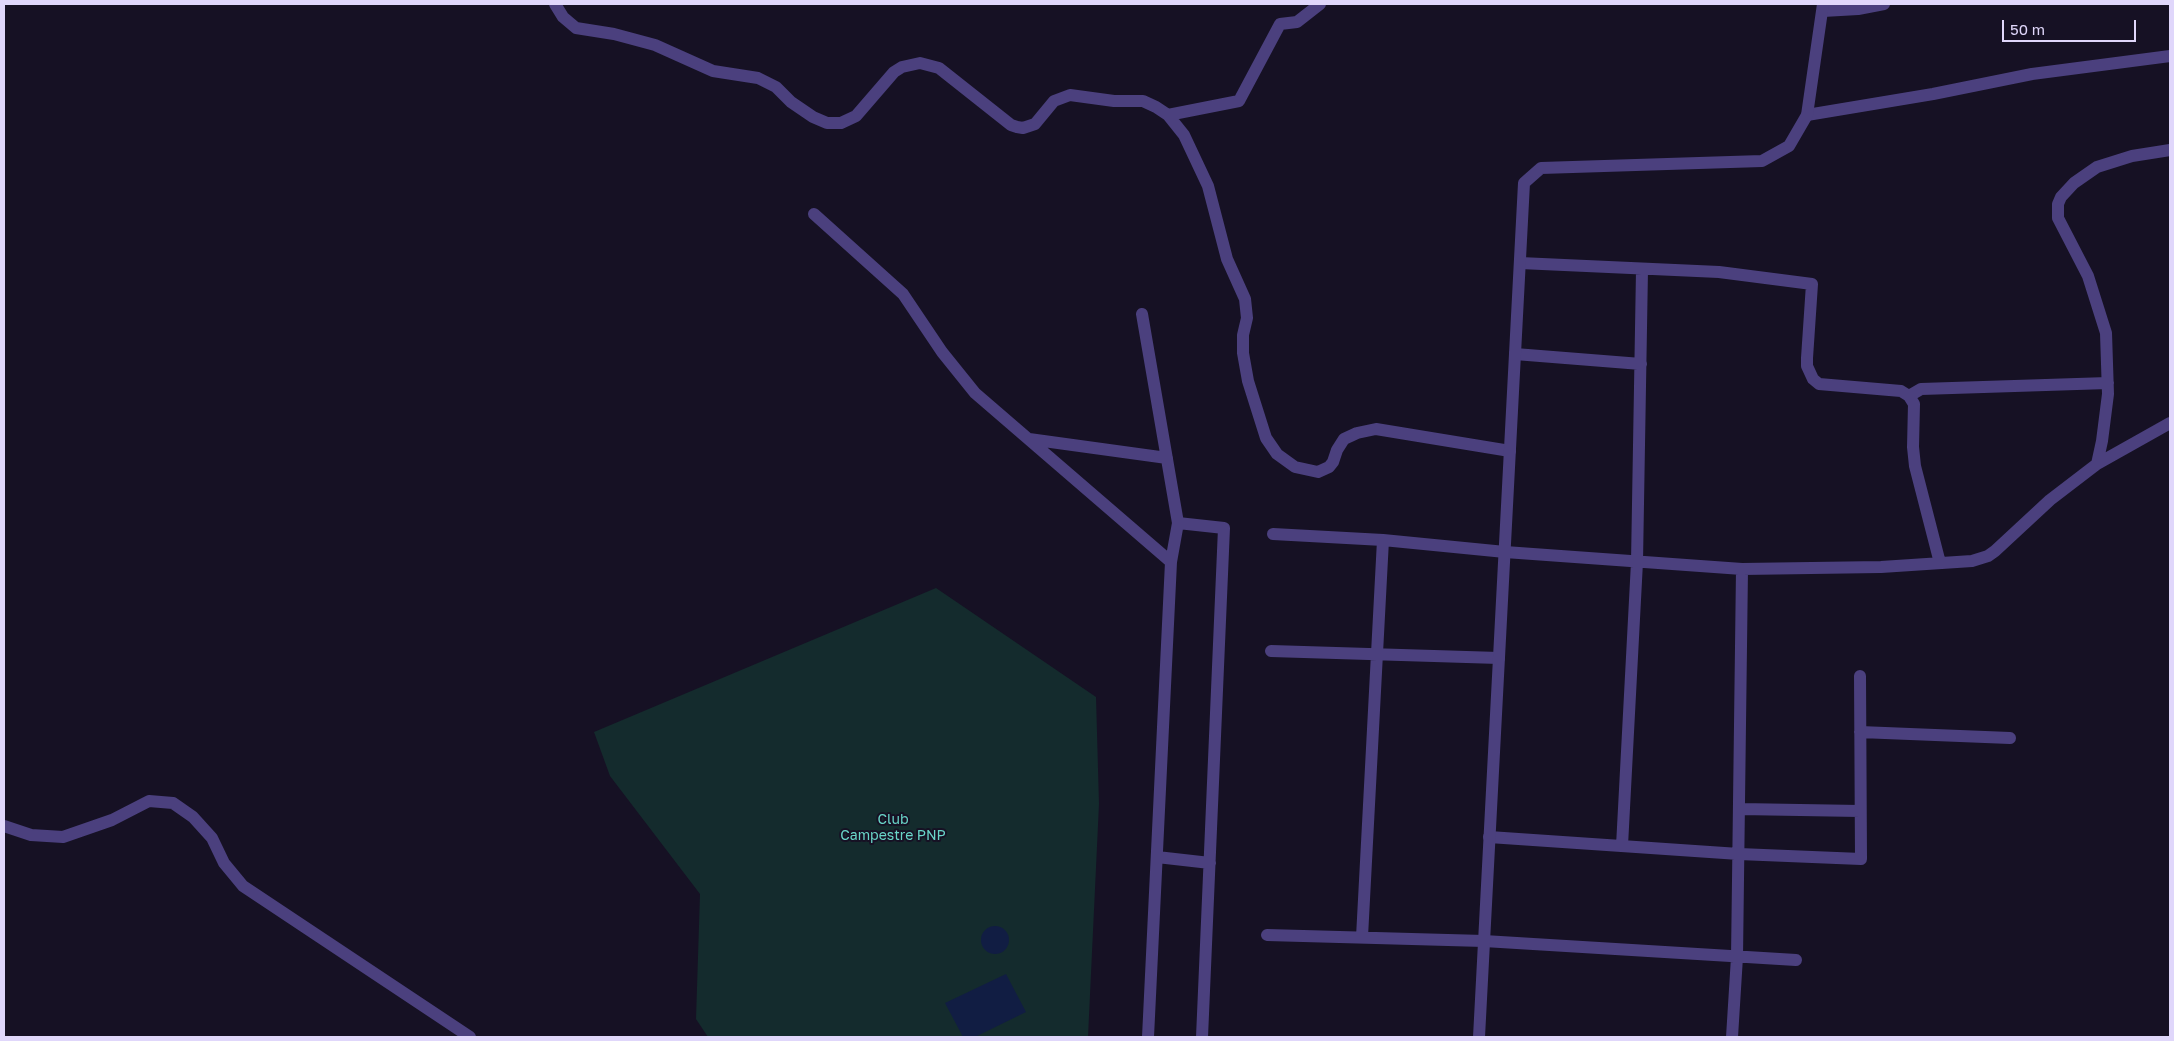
<!DOCTYPE html>
<html>
<head>
<meta charset="utf-8">
<style>
	body { margin:0 }
	#map { position:relative; width:2174px; height:1041px; overflow:hidden; background:#161124; font-family:"Golos Text",sans-serif }
	canvas { display:block }
	.frame { position:absolute; inset:0; border:5px solid #e0d7fb; pointer-events:none }
	.scale { position:absolute; left:2002px; top:20px; width:134px; height:22px; box-sizing:border-box; border:2px solid #e0d7fb; border-top:0; padding-left:6px; font-size:15px; line-height:18px; white-space:nowrap; color:#e0d7fb; -webkit-text-stroke:4px #161124; paint-order:stroke }
</style>
</head>
<body>
<div id="map">
<canvas width="2174" height="1041"></canvas>
<div class="frame"></div>
<div class="scale">50 m</div>
</div>
<script>
const ctx = document.querySelector('canvas').getContext('2d');
ctx.lineJoin = 'round';
function fillPath(path, color) { ctx.fillStyle = color; ctx.fill(path, 'evenodd'); }
const shape = rows => new Path2D(rows.map(r => 'M' + r).join(''));
function strokePath(path, color, width, dash) { ctx.strokeStyle = color; ctx.lineWidth = width; ctx.lineCap = dash ? 'butt' : 'round'; ctx.setLineDash(dash || []); ctx.stroke(path); }
function label(font, color, halo, rows, align = 'center') {
  ctx.font = font + ' "Golos Text",sans-serif'; ctx.lineWidth = 4; ctx.setLineDash([]); ctx.textBaseline = 'middle'; ctx.strokeStyle = halo; ctx.fillStyle = color; for (const [text, x, y, turn = 0] of rows) {
    ctx.save(); ctx.translate(x, y); ctx.rotate((+turn || 0) * Math.PI / 180); ctx.textAlign = isNaN(turn) ? turn : align; if (halo) ctx.strokeText(text, 0, 0); ctx.fillText(text, 0, 0); ctx.restore();
  }
}
fillPath(shape([
	[936,588,1096,697,1099,804,1088,1037,708,1037,696,1019,700,894,610,776,594,732]
]), '#142b2d');
fillPath(shape([
	'981 940a14 14 0 1 1 28 0a14 14 0 1 1-28 0Z',
	[1006,974,1026,1012,975,1037,963,1037,945,1003]
]), '#111d43');
strokePath(shape([
	[555,4,563,17,576,28,614,34,655,45,713,71,758,78,776,87,791,102,813,117,827,123,841,123,856,116,894,72,902,67,920,63,939,68,1011,125,1017,127,1023,128,1035,124,1054,101,1070,95,1114,101,1143,101,1156,107,1168,115,1184,135,1208,186,1227,259,1245,299,1247,318,1243,335,1243,353,1248,381,1266,438,1277,454,1295,467,1318,472,1329,467,1333,462,1337,450,1344,439,1357,433,1376,429,1510,451],
	[1823,11,1858,9,1884,4],
	[1168,115,1239,101,1280,24,1297,22,1320,4],
	[1807,115,1933,94,2032,74,2170,56],
	[814,214,903,294,942,352,975,393,1171,562,1148,1037],
	[1520,263,1719,272,1812,284,1807,358,1807,366,1813,379,1819,384,1901,391,1909,396,1914,404,1913,447,1915,466,1940,563],
	[1142,314,1178,523,1171,562],
	[1515,354,1641,364],
	[1909,396,1921,389,2108,383],
	[1029,439,1167,458],
	[2097,464,2102,441,2108,394,2106,333,2088,276,2058,218,2058,204,2061,197,2074,183,2097,167,2132,156,2170,150],
	[1178,523,1224,528,1202,1037],
	[1273,534,1383,540,1505,552,1742,569,1881,567,1972,561,1988,556,1995,551,2050,500,2097,464,2170,423],
	[1271,651,1499,658],
	[1860,732,2010,738],
	[1740,809,1860,811],
	[4,826,31,835,63,837,112,820,149,801,173,803,193,817,212,838,224,863,243,886,470,1037],
	[1489,837,1739,854,1861,859,1860,676],
	[1622,846,1637,562,1642,270],
	[1157,857,1210,863],
	[1267,935,1484,941,1796,960],
	[1362,937,1383,540],
	[1732,1037,1737,957,1742,569]
]), '#4b407e', 12);
strokePath(shape([
	[1479,1037,1524,183,1541,168,1762,161,1789,146,1807,115,1823,4]
]), '#4b407e', 12);
label('14px', '#69d5c8', '#161124', [
	["Club",893,820],
	["Campestre PNP",893,836]
]);
</script>
</body>
</html>
